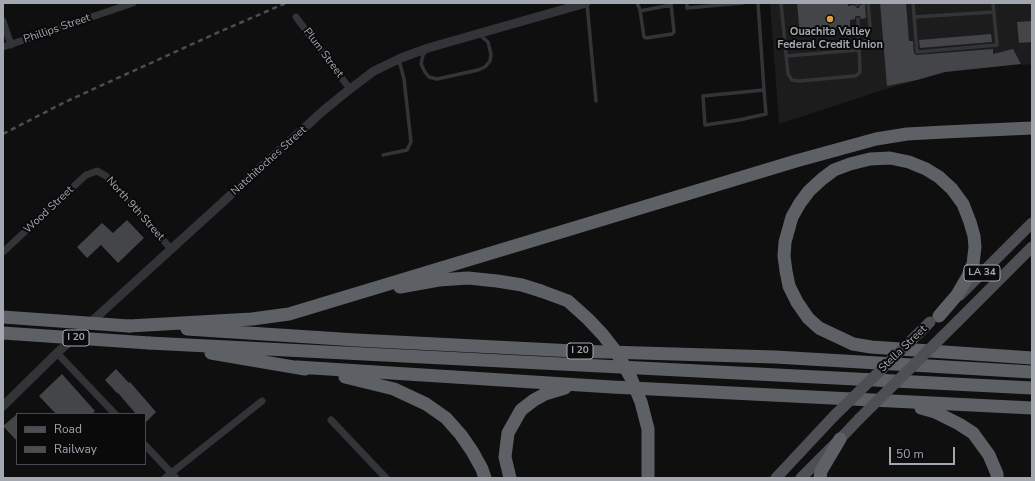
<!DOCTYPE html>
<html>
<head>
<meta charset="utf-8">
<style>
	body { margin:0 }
	#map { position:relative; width:1035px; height:481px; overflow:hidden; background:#0f0f10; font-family:"Nunito Sans",sans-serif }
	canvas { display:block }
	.frame { position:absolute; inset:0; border:4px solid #a2a7b0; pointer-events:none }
	.legend { position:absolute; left:16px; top:413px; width:130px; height:52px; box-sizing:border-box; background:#0a0a0b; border:1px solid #47494d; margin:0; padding:5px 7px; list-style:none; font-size:12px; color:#a2a7b0 }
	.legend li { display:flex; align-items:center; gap:8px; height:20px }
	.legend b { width:20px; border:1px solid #47494d }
	.scale { position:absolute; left:889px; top:447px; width:66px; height:18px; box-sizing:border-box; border:2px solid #a2a7b0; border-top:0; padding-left:5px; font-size:12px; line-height:14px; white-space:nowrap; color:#a2a7b0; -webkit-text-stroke:3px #0a0a0b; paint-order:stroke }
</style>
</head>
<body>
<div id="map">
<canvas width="1035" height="481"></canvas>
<div class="frame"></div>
<ul class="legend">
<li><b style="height:5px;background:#4d4f54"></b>Road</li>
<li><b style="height:5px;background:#4c4e52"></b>Railway</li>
</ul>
<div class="scale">50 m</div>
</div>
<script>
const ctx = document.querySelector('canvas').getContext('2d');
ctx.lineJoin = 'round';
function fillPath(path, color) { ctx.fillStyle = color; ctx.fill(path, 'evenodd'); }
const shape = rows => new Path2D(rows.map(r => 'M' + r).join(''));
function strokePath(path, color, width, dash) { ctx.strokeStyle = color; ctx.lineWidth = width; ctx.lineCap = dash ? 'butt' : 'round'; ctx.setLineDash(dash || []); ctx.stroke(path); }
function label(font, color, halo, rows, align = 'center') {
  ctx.font = font + ' "Nunito Sans",sans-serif'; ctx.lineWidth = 4; ctx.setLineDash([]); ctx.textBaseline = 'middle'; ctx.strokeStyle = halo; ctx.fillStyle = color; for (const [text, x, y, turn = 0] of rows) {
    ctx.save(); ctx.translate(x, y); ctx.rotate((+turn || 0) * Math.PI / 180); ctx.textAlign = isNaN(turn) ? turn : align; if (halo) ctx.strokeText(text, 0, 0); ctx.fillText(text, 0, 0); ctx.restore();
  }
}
fillPath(shape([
	[770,3,1032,3,1032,64,1022,65,1021,64,945,72,883,90,779,124]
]), '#1c1c1d');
fillPath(shape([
	[797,3,848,3,848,6,854,5,857,8,859,8,860,5,865,4,866,18,861,19,860,16,857,16,855,17,855,19,850,20,850,27,821,30,821,33,800,35],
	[880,3,906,3,909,41,913,41,914,53,916,55,993,49,993,54,1013,49,1021,64,945,72,917,80,887,86],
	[1032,21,1032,42,1019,43,1017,22],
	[991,34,992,42,920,48,919,40],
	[127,220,144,238,118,263,101,245,87,258,77,247,102,223,113,233],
	[116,369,129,383,130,382,156,412,145,423,145,414,136,414,118,393,117,393,105,380],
	[62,374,95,411,92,414,56,414,39,396],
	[17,414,17,441,3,426]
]), '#434548');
strokePath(shape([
	[637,3,640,10,644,37,646,38,672,34,674,32,671,3],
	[687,3,687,8,743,3],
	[758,3,764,90,766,114,739,120,705,125,703,96,764,90],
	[781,3,788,74,792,80,799,81,855,76,858,74,860,72,858,19],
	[857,3,857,5],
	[913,3,917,52,997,45,993,3],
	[587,4,596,101],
	[640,11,671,5],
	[914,17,994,12],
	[425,52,423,55,421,64,425,72,429,77,437,79,478,70,485,67,490,61,491,54,488,42,480,35],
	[786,56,858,50,867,38,870,26,868,3],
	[383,155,407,150,411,142,404,79,400,64,395,62]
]), '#333437', 3.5);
strokePath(shape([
	[296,17,350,89],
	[3,21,11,45],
	[3,47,133,3],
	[3,252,86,175,97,171,106,176,172,250],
	[57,353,115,414],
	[331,420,386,478],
	[145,445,176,478],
	[165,478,262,401]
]), '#333437', 7);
strokePath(shape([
	[3,406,57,353,324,110,350,89,374,71,401,58,428,48,586,3]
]), '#333437', 9);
strokePath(shape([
	[960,295,1032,223],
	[958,321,1032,247],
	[776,478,834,416],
	[801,478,840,439,859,419]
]), '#4d4f54', 11);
strokePath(shape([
	[400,287,439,280,468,278,497,281,522,285,541,291],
	[939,316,957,295,968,276,973,264,975,247,974,236,970,222,963,204,952,189,939,177,926,169,909,162,890,158,870,159,850,164,834,170,822,179,809,191,800,203,792,217,785,242,784,256,786,271,789,286,797,302,808,318,819,328,853,344,871,347,1032,358],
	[129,326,252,319,289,314,796,161,876,139,907,134,944,132,1032,128],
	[187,329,356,340,574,351,775,357,1032,372],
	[149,343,1032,388],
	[211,353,305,369],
	[297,367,612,387,1032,408],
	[345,377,394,389,426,404,446,418,461,435,472,451,482,469,485,478],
	[921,408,935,412,959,424,973,433,989,455,997,474,997,478],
	[510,478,505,457,508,433,521,410,534,400,545,394,565,388],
	[820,478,821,471,840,439]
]), '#5d6065', 13);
strokePath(shape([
	[3,134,65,102,219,32,286,3]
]), '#4c4e52', 2.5, [5, 4]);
strokePath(shape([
	[834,416,930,322],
	[859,419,958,321]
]), '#4d4f54', 11);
strokePath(shape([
	[541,291,568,301,588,319,603,335,617,353,631,378,641,402,648,429,648,478],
	[3,317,129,326],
	[3,333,149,343]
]), '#5d6065', 13);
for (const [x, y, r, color] of [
	[830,19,4,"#d9a03f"]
]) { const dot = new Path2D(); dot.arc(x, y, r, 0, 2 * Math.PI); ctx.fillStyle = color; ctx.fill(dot); strokePath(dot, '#0a0a0b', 1.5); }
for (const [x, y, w] of [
	[982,273,36],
	[76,338,26],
	[580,351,26]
]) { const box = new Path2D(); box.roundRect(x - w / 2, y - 8, w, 16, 3); ctx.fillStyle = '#0a0a0b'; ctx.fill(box); strokePath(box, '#a2a7b0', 1); }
label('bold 10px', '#a2a7b0', null, [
	["LA 34",982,273],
	["I 20",76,338],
	["I 20",580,351]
]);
label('11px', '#a2a7b0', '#0a0a0b', [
	["Phillips Street",57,29,-19],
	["Plum Street",323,53,53],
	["Natchitoches Street",269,161,-42],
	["North 9th Street",135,209,48],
	["Wood Street",49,210,-43],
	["Stella Street",903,349,-44]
]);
label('bold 11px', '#a2a7b0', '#0a0a0b', [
	["Ouachita Valley",830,32],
	["Federal Credit Union",830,45]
]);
</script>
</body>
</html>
